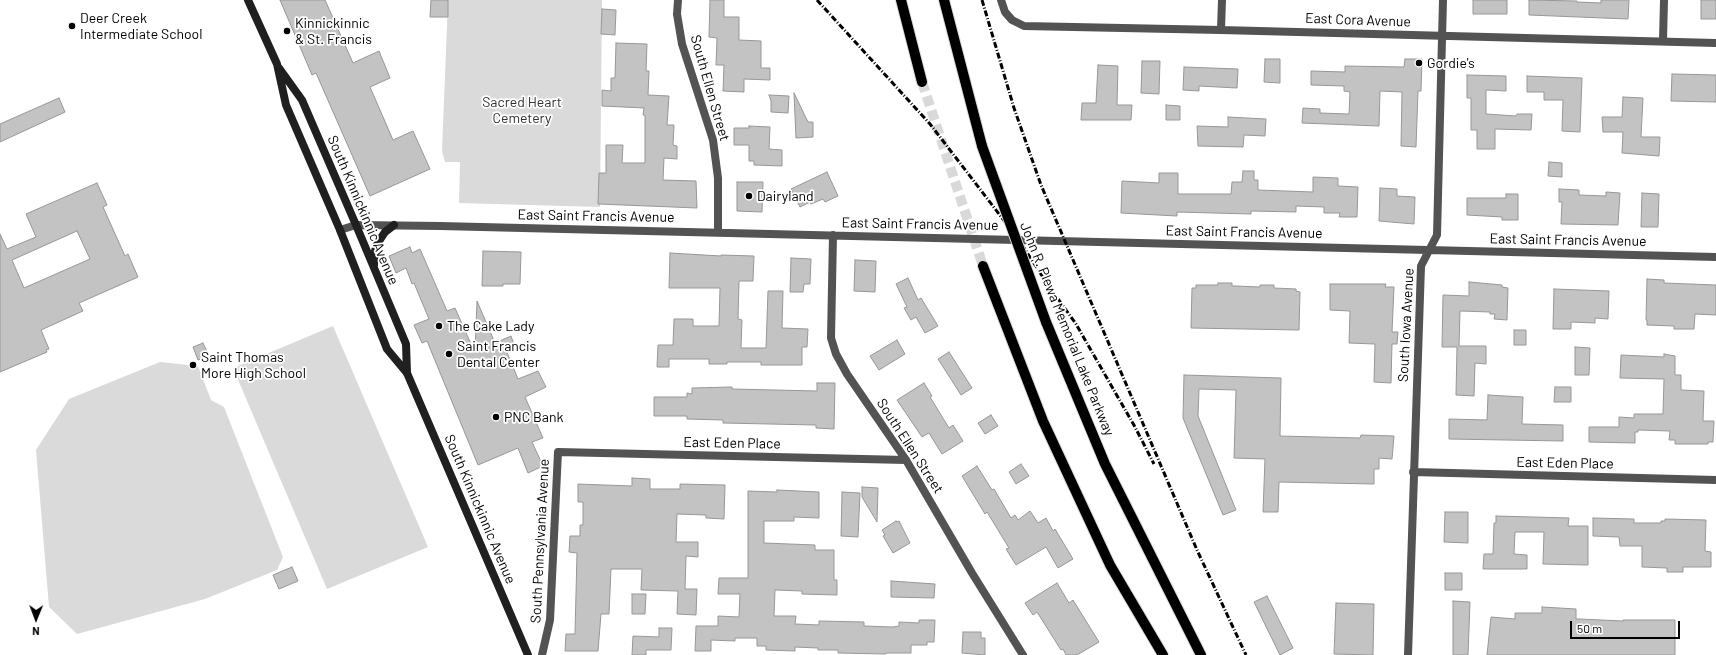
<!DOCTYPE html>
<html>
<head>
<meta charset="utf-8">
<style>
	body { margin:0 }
	#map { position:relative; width:1716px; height:655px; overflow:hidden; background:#fff; font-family:Barlow,sans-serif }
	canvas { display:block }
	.north { position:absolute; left:16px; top:599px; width:40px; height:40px; -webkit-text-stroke:3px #fff; paint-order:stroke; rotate:181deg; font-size:11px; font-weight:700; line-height:16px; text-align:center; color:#000 }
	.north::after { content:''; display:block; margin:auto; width:14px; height:18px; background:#000; clip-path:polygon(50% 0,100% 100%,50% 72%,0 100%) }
	.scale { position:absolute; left:1570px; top:621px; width:110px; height:18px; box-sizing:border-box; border:2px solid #000; border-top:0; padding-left:5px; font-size:12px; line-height:14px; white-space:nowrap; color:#000; -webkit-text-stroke:3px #fff; paint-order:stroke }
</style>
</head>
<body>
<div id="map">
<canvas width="1716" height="655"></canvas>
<div class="north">N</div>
<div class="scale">50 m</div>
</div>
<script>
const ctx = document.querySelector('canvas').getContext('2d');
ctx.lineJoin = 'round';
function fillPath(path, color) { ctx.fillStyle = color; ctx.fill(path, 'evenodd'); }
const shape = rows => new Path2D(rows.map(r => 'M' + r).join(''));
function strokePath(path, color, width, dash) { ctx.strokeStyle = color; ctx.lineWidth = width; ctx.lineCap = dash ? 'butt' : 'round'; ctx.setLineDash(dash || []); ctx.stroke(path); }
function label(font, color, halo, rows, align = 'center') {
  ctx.font = font + ' Barlow,sans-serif'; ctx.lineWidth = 3.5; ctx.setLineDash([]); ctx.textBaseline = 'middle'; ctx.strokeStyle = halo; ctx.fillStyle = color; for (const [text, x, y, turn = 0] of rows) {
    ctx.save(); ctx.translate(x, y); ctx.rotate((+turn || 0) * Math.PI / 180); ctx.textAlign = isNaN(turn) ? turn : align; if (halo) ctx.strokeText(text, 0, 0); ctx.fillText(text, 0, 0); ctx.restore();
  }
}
fillPath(shape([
	[448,0,602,0,600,207,459,203,460,162,445,162,442,151],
	[333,326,428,547,327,589,233,368],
	[160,362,198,366,211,400,224,407,283,557,277,570,205,599,77,634,49,607,36,450,69,399]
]), '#dadada');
const building = shape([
	[280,0,325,0,353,63,379,51,390,78,370,87,393,140,413,131,430,169,370,196,316,73,312,75,280,0],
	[431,0,448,0,448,17,430,17,431,0],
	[710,0,724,0,724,17,739,17,739,40,761,41,761,68,770,68,770,80,744,79,744,92,723,91,724,65,716,65,717,38,709,37,710,0],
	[1473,0,1507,0,1507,14,1473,14,1473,0],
	[1529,0,1577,1,1577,2,1601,3,1601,0,1629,0,1628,19,1529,15,1529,0],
	[1701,0,1716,0,1716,19,1701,19,1701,0],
	[602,9,616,10,615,35,601,34,602,9],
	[616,43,647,44,646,71,649,71,648,95,669,96,667,125,674,125,673,145,677,146,677,159,664,158,663,180,696,181,697,208,598,204,599,173,606,173,606,145,623,145,622,163,645,163,645,115,643,115,644,108,602,106,602,90,611,91,611,78,615,78,616,43],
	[1265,59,1280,59,1280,83,1264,82,1265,59],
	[1405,59,1422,59,1421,91,1418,91,1416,147,1401,146,1402,92,1380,91,1379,126,1302,123,1303,108,1320,109,1320,113,1349,114,1350,92,1344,91,1344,86,1311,85,1311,71,1345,72,1345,66,1404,67,1405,59],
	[1142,61,1160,61,1159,94,1141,93,1142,61],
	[1098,65,1118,66,1117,105,1132,105,1131,120,1081,120,1082,103,1096,103,1098,65],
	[1184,67,1238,69,1237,88,1199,86,1199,91,1183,90,1184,67],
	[1672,74,1716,75,1716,102,1671,101,1672,74],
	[1467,75,1506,76,1506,91,1486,90,1486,114,1516,116,1517,114,1532,114,1531,130,1495,129,1495,149,1477,149,1477,130,1471,130,1471,98,1467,98,1467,75],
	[1527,76,1582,78,1580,132,1562,131,1563,100,1544,100,1544,92,1527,92,1527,76],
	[794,93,808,122,813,122,813,137,796,138,794,93],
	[769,95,789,96,788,113,771,112,771,101,769,95],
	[1623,97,1643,98,1641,137,1660,137,1659,156,1622,153,1623,132,1603,132,1602,117,1622,117,1623,97],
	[59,98,65,112,0,142,0,124,59,98],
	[1166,105,1180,106,1180,120,1166,120,1166,105],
	[1228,117,1266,119,1265,136,1244,135,1243,147,1198,146,1197,126,1228,127,1228,117],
	[749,126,770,127,769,149,782,150,782,166,754,165,754,161,749,161,749,145,734,145,734,128,749,128,749,126],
	[1549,162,1562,163,1562,177,1548,176,1549,162],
	[1243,171,1254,171,1254,180,1258,180,1258,190,1313,192,1313,177,1338,178,1338,186,1358,187,1357,217,1339,217,1340,213,1324,213,1324,207,1296,206,1296,212,1251,211,1251,214,1177,212,1177,216,1121,213,1122,181,1159,183,1159,173,1178,173,1178,194,1231,194,1232,182,1242,182,1243,171],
	[827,172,838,196,825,202,823,199,811,204,810,202,800,207,791,189,827,172],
	[737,182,763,182,762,212,737,211,737,182],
	[97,183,107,205,103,207,125,256,128,254,138,277,79,303,83,311,41,330,49,349,46,350,47,352,0,372,0,234,7,249,36,237,26,214,97,183],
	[77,231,90,259,24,288,12,260,77,231],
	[1380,188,1397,189,1397,196,1415,197,1414,224,1379,221,1380,188],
	[1559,189,1579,190,1579,195,1606,196,1606,192,1620,193,1618,225,1561,224,1562,202,1559,202,1559,189],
	[1642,193,1659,194,1658,227,1641,227,1642,193],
	[1506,194,1518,194,1518,220,1502,220,1502,217,1467,215,1467,198,1506,198,1506,194],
	[410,247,412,253,420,249,447,311,455,308,475,353,477,301,495,343,511,336,515,347,506,350,518,379,538,371,546,387,525,397,543,438,532,442,543,466,528,473,518,448,478,465,427,341,422,343,414,325,429,319,414,283,412,284,406,268,396,273,389,256,410,247],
	[483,251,521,252,520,284,503,284,503,286,482,286,483,251],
	[670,253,721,256,721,255,754,256,753,281,739,281,738,319,742,320,741,348,766,348,768,291,783,291,782,328,808,329,807,347,802,347,802,365,761,365,761,362,727,362,727,364,709,364,709,359,669,359,669,367,657,367,658,345,673,345,674,319,693,319,693,326,719,326,720,288,669,288,670,253],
	[791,258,811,259,810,284,804,284,803,292,790,292,791,258],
	[855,260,876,261,875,292,854,291,855,260],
	[908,278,918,300,921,298,938,326,925,333,916,317,911,320,904,308,907,307,896,284,908,278],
	[1647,279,1664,280,1664,283,1716,285,1716,315,1695,314,1694,329,1674,329,1674,326,1647,325,1647,320,1646,320,1647,279],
	[1469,282,1502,285,1502,287,1508,288,1507,320,1494,319,1495,314,1490,314,1490,312,1460,311,1459,346,1486,346,1486,364,1475,363,1474,396,1456,395,1457,347,1442,347,1443,295,1469,296,1469,282],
	[1218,283,1232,283,1232,286,1236,286,1260,287,1260,285,1274,285,1274,288,1296,289,1296,291,1300,292,1299,330,1191,328,1192,288,1196,288,1196,285,1218,285,1218,283],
	[1330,284,1386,284,1385,287,1394,287,1392,332,1398,332,1397,344,1392,344,1391,383,1374,382,1375,344,1349,343,1350,311,1330,310,1330,284],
	[1554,289,1609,291,1608,319,1595,318,1595,323,1571,322,1571,329,1553,329,1554,289],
	[1514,330,1526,330,1526,345,1514,345,1514,330],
	[897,340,905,354,879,370,870,356,897,340],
	[203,343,209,356,198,360,193,347,203,343],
	[1575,347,1590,348,1589,375,1575,375,1575,347],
	[949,352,972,388,961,395,938,359,949,352],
	[1664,354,1675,356,1675,375,1681,375,1681,390,1704,391,1703,421,1714,421,1713,442,1708,442,1708,444,1675,444,1675,440,1669,440,1670,431,1638,430,1638,432,1635,432,1635,443,1589,442,1589,427,1619,427,1619,417,1634,418,1634,414,1663,414,1664,379,1620,378,1621,355,1664,357,1664,354],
	[1184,375,1281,378,1280,436,1360,438,1361,435,1394,436,1392,459,1379,458,1379,469,1374,469,1374,484,1279,482,1278,512,1263,512,1265,459,1234,458,1236,390,1199,389,1198,416,1236,510,1223,515,1183,418,1184,375],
	[817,383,835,383,834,429,816,428,816,425,723,423,723,420,687,419,687,416,654,416,654,397,687,397,687,393,692,394,692,388,732,387,732,389,817,391,817,383],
	[924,383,932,396,930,397,949,428,953,425,963,441,942,454,929,433,922,437,897,400,924,383],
	[1555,387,1571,387,1571,402,1554,402,1555,387],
	[1488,395,1523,397,1522,424,1563,425,1563,441,1449,439,1449,419,1487,420,1488,395],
	[991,415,998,426,985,434,978,423,991,415],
	[1021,464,1029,476,1016,484,1009,472,1021,464],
	[977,466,992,490,994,489,1011,518,1015,515,1018,520,1030,511,1038,523,1046,518,1053,531,1055,529,1073,559,1058,568,1046,547,1016,565,1006,549,1009,548,987,512,985,514,962,476,977,466],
	[632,478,650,479,650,489,680,489,680,484,725,485,724,519,706,518,706,515,677,514,676,542,698,542,698,557,686,556,685,589,697,589,696,615,677,614,678,591,641,590,642,569,611,569,609,614,601,614,598,651,565,651,566,634,575,634,577,553,569,552,570,536,580,536,580,525,583,525,583,502,578,502,578,484,632,486,632,478],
	[862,487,878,488,877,522,862,497,862,487],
	[777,490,819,492,819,518,794,517,794,521,764,521,764,543,815,545,815,550,834,550,834,580,837,580,837,595,802,594,802,591,775,590,774,616,796,616,795,624,819,625,819,621,864,622,864,626,893,627,899,626,899,622,919,623,919,620,935,620,934,642,927,642,927,645,911,645,911,653,886,653,886,654,838,653,838,650,818,650,818,648,795,647,795,651,766,650,766,646,757,646,757,638,735,638,735,641,711,640,711,651,695,651,696,626,718,626,718,616,739,617,740,594,718,594,719,578,748,578,748,491,777,492,777,490],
	[842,492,860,493,858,537,841,536,842,492],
	[1445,512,1468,512,1468,543,1444,542,1445,512],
	[1496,516,1569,518,1568,526,1588,526,1588,565,1543,564,1544,532,1515,532,1514,554,1527,555,1527,569,1483,569,1484,554,1493,554,1494,523,1496,523,1496,516],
	[1593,518,1634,519,1634,523,1661,523,1661,521,1665,521,1665,519,1706,520,1705,551,1711,552,1711,567,1683,567,1683,572,1667,572,1667,568,1642,567,1642,546,1620,546,1619,537,1593,536,1593,518],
	[896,521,897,522,899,521,910,543,893,553,883,536,885,535,882,530,896,521],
	[292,567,298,581,279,589,273,575,292,567],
	[1445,573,1462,573,1462,590,1445,590,1445,573],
	[891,581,935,584,934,598,891,597,891,581],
	[1057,583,1069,603,1073,600,1099,642,1077,655,1066,655,1063,649,1061,650,1037,612,1033,615,1025,603,1057,583],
	[632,594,646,594,645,614,632,614,632,594],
	[1267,596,1293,648,1280,655,1254,602,1267,596],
	[1453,601,1470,602,1468,655,1453,655,1453,601],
	[1336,603,1374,604,1373,655,1334,654,1336,603],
	[1542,607,1576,609,1576,619,1580,619,1623,621,1623,620,1675,620,1675,655,1487,655,1491,617,1515,619,1515,613,1542,613,1542,607],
	[659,628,672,628,671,650,646,650,646,655,632,655,633,636,659,637,659,628],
	[963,632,981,632,981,638,985,638,985,655,962,653,963,632]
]);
fillPath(building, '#c3c3c3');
strokePath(building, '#979797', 1);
strokePath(shape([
	[922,82,983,266]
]), '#d9d9d9', 10, [10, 5]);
const primary = shape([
	[901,0,922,82],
	[944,0,982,146],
	[983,266,1043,421,1110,565,1163,655],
	[1046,322,1105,464,1201,655]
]);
strokePath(primary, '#dbdbdb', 12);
strokePath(shape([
	[678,0,677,14,682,44,713,140,718,178,718,232],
	[1001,0,1005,12,1012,20,1024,26,1221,30,1716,43],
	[1221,30,1222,0],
	[1663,41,1664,0],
	[340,230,356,225,440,226,1716,257],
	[833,235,831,338,836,354,847,374,906,460,972,573,1023,655],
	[1413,472,1716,480],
	[542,655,550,620,558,452,906,460],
	[1408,655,1421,266,1437,235,1443,0]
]), '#535353', 8);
strokePath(shape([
	[248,0,277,64,286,105,340,230,387,349,407,373,528,655],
	[279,68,302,100,356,225,406,344,407,373],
	[374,265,375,251,377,244,385,232,394,225]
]), '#202020', 8);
strokePath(primary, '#000', 10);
strokePath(shape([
	[817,0,930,124,1019,240,1046,282,1076,324,1135,427,1154,464],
	[982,0,1014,108,1041,185,1197,550,1246,655]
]), '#000', 3, [6, 2, 1, 2]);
const primaryBridge = shape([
	[982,146,1046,322]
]);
strokePath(primaryBridge, '#dbdbdb', 12, []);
strokePath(primaryBridge, '#000', 10);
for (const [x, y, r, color] of [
	[72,26,4,"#000"],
	[287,31,4,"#000"],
	[1419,63,4,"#000"],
	[749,196,4,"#000"],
	[439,326,4,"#000"],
	[449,354,4,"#000"],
	[193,365,4,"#000"],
	[496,417,4,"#000"]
]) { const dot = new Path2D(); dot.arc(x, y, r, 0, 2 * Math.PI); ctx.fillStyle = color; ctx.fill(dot); strokePath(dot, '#fff', 1.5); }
label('14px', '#000', '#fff', [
	["Deer Creek",80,18],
	["Intermediate School",80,34],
	["Kinnickinnic",295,23],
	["& St. Francis",295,39],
	["Gordie's",1427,63],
	["Dairyland",757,196],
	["The Cake Lady",447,326],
	["Saint Francis",457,346],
	["Dental Center",457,362],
	["Saint Thomas",201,357],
	["More High School",201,373],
	["PNC Bank",504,417]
], 'left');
label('14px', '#000', '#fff', [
	["East Cora Avenue",1358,20,2],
	["South Ellen Street",710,88,74],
	["South Kinnickinnic Avenue",363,210,67],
	["East Saint Francis Avenue",596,216,1],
	["East Saint Francis Avenue",920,224,1],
	["East Saint Francis Avenue",1244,232,1],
	["East Saint Francis Avenue",1568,240,1],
	["South Iowa Avenue",1406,325,-87],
	["John R. Plewa Memorial Lake Parkway",1067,329,68],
	["East Eden Place",732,443,1],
	["South Ellen Street",910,446,57],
	["East Eden Place",1565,463,1],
	["South Kinnickinnic Avenue",480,509,67],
	["South Pennsylvania Avenue",540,541,-87]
]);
label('14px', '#313131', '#fff', [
	["Sacred Heart",522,102],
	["Cemetery",522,118]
]);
</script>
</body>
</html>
